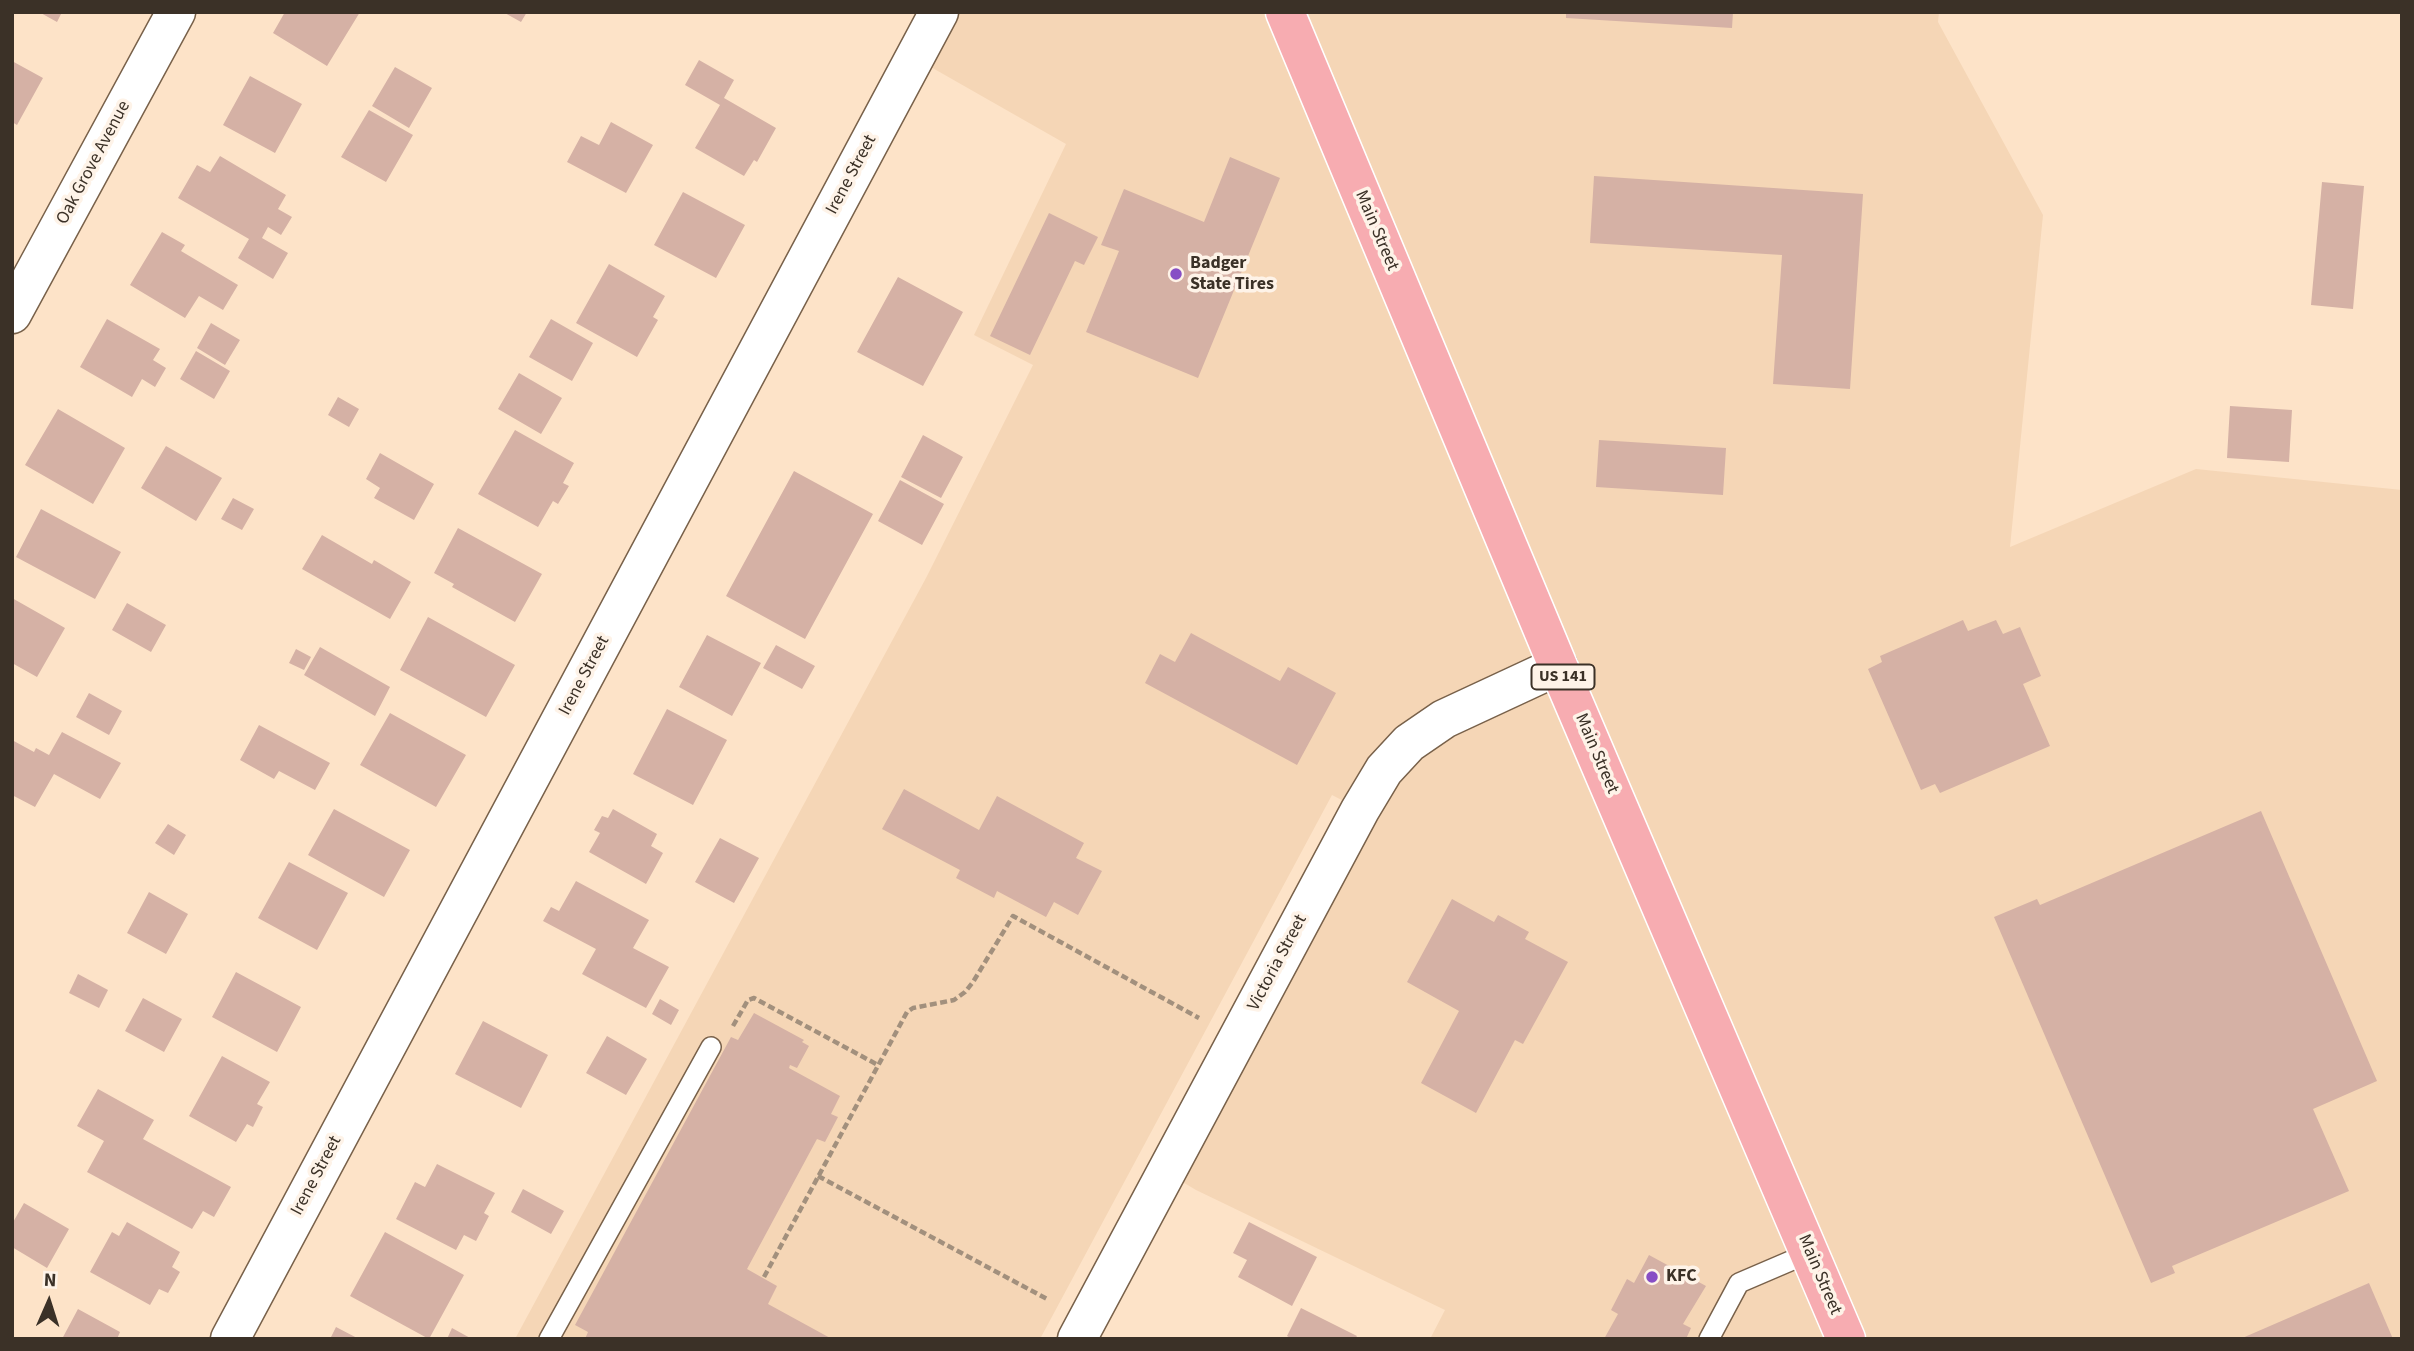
<!DOCTYPE html>
<html>
<head>
<meta charset="utf-8">
<style>
	body { margin:0 }
	#map { position:relative; width:2414px; height:1351px; overflow:hidden; background:#fde3c8; font-family:"Source Sans 3",sans-serif }
	canvas { display:block }
	.frame { position:absolute; inset:0; border:14px solid #3b3127; pointer-events:none }
	.north { position:absolute; left:14px; top:1267px; width:70px; height:70px; -webkit-text-stroke:5px #fef3e8; paint-order:stroke; rotate:3deg; font-size:19px; font-weight:700; line-height:28px; text-align:center; color:#3b3127 }
	.north::after { content:''; display:block; margin:auto; width:24px; height:32px; background:#3b3127; clip-path:polygon(50% 0,100% 100%,50% 72%,0 100%) }
</style>
</head>
<body>
<div id="map">
<canvas width="2414" height="1351"></canvas>
<div class="frame"></div>
<div class="north">N</div>
</div>
<script>
const ctx = document.querySelector('canvas').getContext('2d');
ctx.lineJoin = 'round';
function fillPath(path, color) { ctx.fillStyle = color; ctx.fill(path, 'evenodd'); }
const shape = rows => new Path2D(rows.map(r => 'M' + r).join(''));
function strokePath(path, color, width, dash) { ctx.strokeStyle = color; ctx.lineWidth = width; ctx.lineCap = dash ? 'butt' : 'round'; ctx.setLineDash(dash || []); ctx.stroke(path); }
function label(font, color, halo, rows, align = 'center') {
  ctx.font = font + ' "Source Sans 3",sans-serif'; ctx.lineWidth = 7; ctx.setLineDash([]); ctx.textBaseline = 'middle'; ctx.strokeStyle = halo; ctx.fillStyle = color; for (const [text, x, y, turn = 0] of rows) {
    ctx.save(); ctx.translate(x, y); ctx.rotate((+turn || 0) * Math.PI / 180); ctx.textAlign = isNaN(turn) ? turn : align; if (halo) ctx.strokeText(text, 0, 0); ctx.fillText(text, 0, 0); ctx.restore();
  }
}
fillPath(shape([
	[939,12,1939,12,1938,22,2043,215,2010,547,2196,469,2402,490,2402,1339,1430,1339,1445,1310,1196,1190,1166,1172,1359,809,1332,795,1040,1339,515,1339,926,578,1033,365,974,335,1066,144,915,58]
]), '#f5d6b6');
fillPath(shape([
	[39,12,62,12,57,22],
	[285,12,360,12,327,66,273,33],
	[503,12,527,12,521,22],
	[1566,12,1733,12,1732,28,1566,18],
	[699,60,734,80,724,98,776,128,757,162,754,160,744,176,695,148,720,105,685,85],
	[12,61,43,78,17,125,12,122],
	[395,67,432,88,409,128,372,106],
	[250,76,302,104,275,153,223,125],
	[369,110,413,135,386,182,341,157],
	[611,122,653,145,626,193,567,162,581,136,599,145],
	[220,156,286,195,278,209,292,217,281,235,268,227,262,238,288,253,273,279,238,258,249,239,178,198,197,165,210,172],
	[1230,157,1280,178,1198,378,1086,332,1119,251,1101,245,1124,189,1204,222],
	[1594,176,1863,194,1850,389,1773,384,1782,255,1590,243],
	[2322,182,2364,186,2353,309,2311,305],
	[683,192,745,225,716,278,654,245],
	[1049,213,1098,237,1084,265,1075,261,1030,355,990,336],
	[162,232,185,245,181,251,238,285,223,310,199,296,185,318,130,285],
	[609,264,665,296,653,317,658,320,637,357,576,323],
	[898,277,963,312,923,386,857,352],
	[107,319,160,349,153,360,166,368,155,387,142,379,132,397,80,367],
	[551,319,593,343,572,381,529,357],
	[211,323,240,340,225,365,197,348],
	[196,351,230,371,214,399,180,379],
	[519,373,562,398,541,434,498,409],
	[338,397,359,409,349,427,328,415],
	[2230,406,2292,410,2289,462,2227,458],
	[58,409,125,448,93,504,25,465],
	[515,430,574,463,563,483,569,486,558,504,553,501,538,527,478,494],
	[923,435,963,457,941,498,901,477],
	[1599,440,1726,448,1723,495,1596,487],
	[166,446,222,478,196,521,141,488],
	[380,453,434,484,414,520,374,498,380,488,366,479],
	[794,471,873,514,805,639,726,596],
	[900,480,944,504,922,545,878,521],
	[233,498,254,509,242,530,221,519],
	[41,509,121,552,95,599,16,557],
	[458,528,542,574,515,622,452,587,454,584,434,573],
	[322,535,372,564,374,560,411,582,390,619,302,569],
	[12,598,65,628,37,677,12,663],
	[127,603,166,625,151,652,112,630],
	[428,617,515,665,486,717,400,670],
	[1963,620,1968,631,1996,620,2003,634,2020,627,2041,676,2023,684,2050,746,1940,793,1935,784,1921,790,1868,669,1882,662,1880,656],
	[1191,633,1280,681,1288,667,1336,693,1297,765,1145,683,1160,654,1175,662],
	[707,635,761,663,732,716,679,687],
	[776,645,815,666,802,689,763,668],
	[320,647,390,687,375,716,304,675],
	[296,649,311,657,304,670,289,663],
	[89,693,122,711,109,735,76,717],
	[667,709,727,740,693,805,633,774],
	[390,713,466,755,436,807,360,765],
	[259,725,330,763,315,790,279,771,274,779,240,760],
	[62,732,121,763,100,799,54,774,35,807,12,795,12,740,34,752,36,748,49,755],
	[904,789,979,830,997,796,1084,843,1076,858,1102,871,1078,915,1054,902,1046,917,997,891,994,898,956,878,960,870,882,829],
	[334,809,410,850,384,897,308,855],
	[613,809,657,834,651,846,663,853,646,884,589,852,600,833,594,830,602,816,608,818],
	[2261,811,2377,1081,2313,1109,2349,1191,2172,1266,2175,1273,2151,1283,1994,917,2037,899,2040,905],
	[168,824,186,835,174,855,155,843],
	[720,838,759,858,734,903,695,882],
	[289,862,348,893,317,950,258,918],
	[576,881,649,920,633,948,669,967,646,1008,582,974,596,949,543,921,551,907,559,911],
	[149,892,188,914,166,954,127,933],
	[1452,899,1494,922,1498,915,1529,932,1525,939,1568,962,1523,1044,1515,1040,1476,1113,1421,1083,1459,1011,1407,982],
	[236,972,301,1007,277,1052,212,1017],
	[78,974,108,990,99,1008,69,993],
	[143,998,182,1019,164,1052,125,1031],
	[660,999,679,1010,671,1025,652,1014],
	[754,1013,804,1040,802,1042,809,1046,797,1068,790,1065,789,1068,840,1096,831,1114,838,1117,825,1142,817,1139,747,1269,777,1286,768,1304,832,1339,585,1339,588,1332,575,1325,731,1037,738,1040],
	[483,1021,548,1055,521,1108,455,1074],
	[607,1036,647,1059,626,1095,586,1073],
	[222,1056,270,1082,257,1104,263,1107,253,1127,247,1124,236,1142,189,1116],
	[98,1089,154,1120,143,1139,231,1187,214,1217,203,1211,192,1229,87,1172,104,1141,77,1126],
	[437,1164,495,1193,484,1213,489,1216,476,1241,464,1235,456,1250,396,1219,415,1182,425,1187],
	[523,1189,564,1211,551,1234,511,1212],
	[24,1203,69,1229,47,1268,12,1247,12,1224],
	[127,1222,180,1252,172,1267,180,1272,168,1293,159,1289,150,1305,90,1272,112,1232,119,1236],
	[1249,1222,1317,1257,1292,1306,1238,1277,1247,1260,1233,1253],
	[385,1232,464,1275,429,1339,350,1296],
	[1649,1255,1706,1286,1683,1324,1691,1328,1686,1339,1604,1339,1618,1314,1611,1310,1627,1279,1634,1283],
	[2369,1283,2393,1339,2240,1339],
	[1301,1308,1357,1336,1355,1339,1292,1339,1287,1336],
	[78,1309,120,1332,117,1339,62,1339],
	[336,1327,359,1339,330,1339],
	[452,1328,472,1339,447,1339]
]), '#d5b1a5');
const lane = shape([
	[549,1339,711,1047],
	[1709,1339,1739,1283,1809,1253]
]);
const street = shape([
	[12,314,176,12],
	[230,1339,939,12],
	[1077,1339,1360,810,1384,770,1409,743,1444,719,1558,666]
]);
const primary = shape([
	[1285,12,1558,666,1846,1339]
]);
strokePath(lane, '#78614a', 22);
strokePath(street, '#78614a', 41);
strokePath(primary, '#fff', 41);
strokePath(shape([
	[733,1026,748,1000,754,998,878,1065],
	[818,1176,1047,1299],
	[764,1277,907,1012,913,1008,954,1000,965,992,973,982,1013,916,1199,1018]
]), '#a2907d', 4.5, [7, 3.5]);
strokePath(lane, '#fff', 19);
strokePath(street, '#fff', 38);
strokePath(primary, '#f7acb1', 38);
for (const [x, y, r, color] of [
	[1176,274,7,"#874ec5"],
	[1652,1277,7,"#874ec5"]
]) { const dot = new Path2D(); dot.arc(x, y, r, 0, 2 * Math.PI); ctx.fillStyle = color; ctx.fill(dot); strokePath(dot, '#fef3e8', 2.5); }
for (const [x, y, w] of [
	[1563,677,63]
]) { const box = new Path2D(); box.roundRect(x - w / 2, y - 12.5, w, 25, 5); ctx.fillStyle = '#fef3e8'; ctx.fill(box); strokePath(box, '#3b3127', 2); }
label('bold 16px', '#3b3127', null, [
	["US 141",1563,677]
]);
label('18px', '#3b3127', '#fef3e8', [
	["Oak Grove Avenue",94,163,-62],
	["Irene Street",852,175,-62],
	["Main Street",1376,231,67],
	["Irene Street",585,676,-62],
	["Main Street",1596,754,67],
	["Victoria Street",1278,963,-62],
	["Irene Street",317,1176,-62],
	["Main Street",1819,1275,67]
]);
label('bold 18px', '#3b3127', '#fef3e8', [
	["Badger",1190,264],
	["State Tires",1190,285],
	["KFC",1666,1277]
], 'left');
</script>
</body>
</html>
